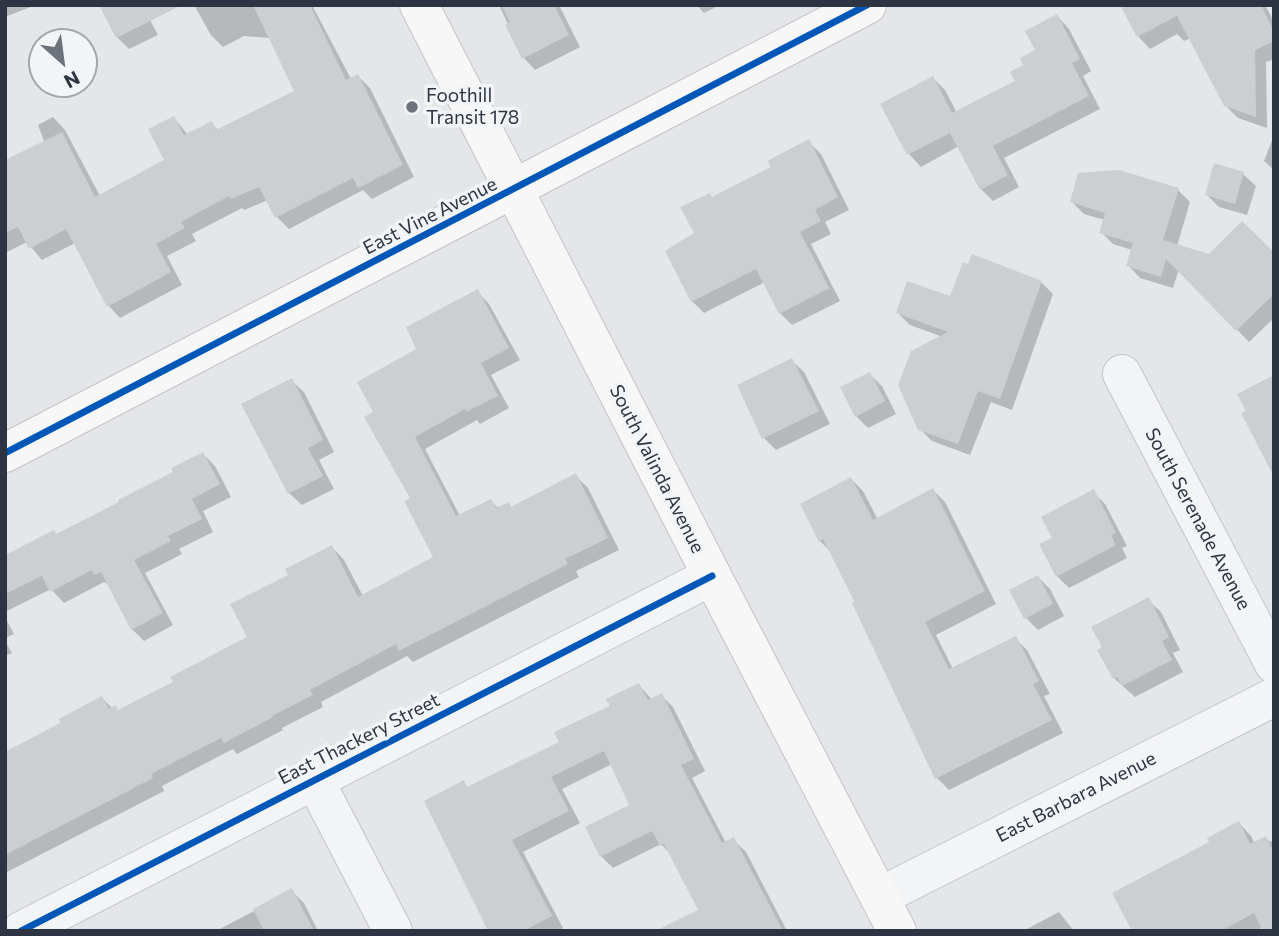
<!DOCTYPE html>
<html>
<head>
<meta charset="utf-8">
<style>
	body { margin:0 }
	#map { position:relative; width:1279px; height:936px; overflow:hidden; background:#e4e6e9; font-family:Commissioner,sans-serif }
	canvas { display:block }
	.frame { position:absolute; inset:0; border:7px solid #2c3541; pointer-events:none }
	.north { position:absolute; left:28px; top:28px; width:70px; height:70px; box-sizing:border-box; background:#f2f5f7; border:2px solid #a3a8ae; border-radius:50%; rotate:152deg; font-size:19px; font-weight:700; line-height:28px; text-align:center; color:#2c3541 }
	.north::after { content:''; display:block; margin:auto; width:24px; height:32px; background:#6c737c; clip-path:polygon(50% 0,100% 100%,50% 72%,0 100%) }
</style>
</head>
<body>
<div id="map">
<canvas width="1279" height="936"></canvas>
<div class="frame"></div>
<div class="north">N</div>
</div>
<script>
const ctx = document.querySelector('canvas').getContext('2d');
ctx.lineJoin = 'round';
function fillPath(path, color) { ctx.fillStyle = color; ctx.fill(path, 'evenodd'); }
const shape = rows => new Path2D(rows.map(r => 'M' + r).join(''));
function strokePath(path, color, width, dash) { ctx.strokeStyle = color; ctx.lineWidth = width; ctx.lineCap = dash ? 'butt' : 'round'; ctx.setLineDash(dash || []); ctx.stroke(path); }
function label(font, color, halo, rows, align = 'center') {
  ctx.font = font + ' Commissioner,sans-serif'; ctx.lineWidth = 7; ctx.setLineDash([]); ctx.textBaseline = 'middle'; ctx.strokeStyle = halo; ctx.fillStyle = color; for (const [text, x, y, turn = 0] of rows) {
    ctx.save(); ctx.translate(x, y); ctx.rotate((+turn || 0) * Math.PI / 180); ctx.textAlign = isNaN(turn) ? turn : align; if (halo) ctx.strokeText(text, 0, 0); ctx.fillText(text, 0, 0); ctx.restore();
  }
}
fillPath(shape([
	[5,5,36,5,5,17],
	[142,5,158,35,129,49,117,37],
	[194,5,312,5,351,79,358,76,370,88,414,177,372,199,363,190,289,229,277,217,268,200,244,210,242,208,192,234,196,241,167,256,182,285,120,318,108,305,75,243,42,260,27,242,5,253,5,164,50,157,38,125,53,117,65,130,100,196,166,161,174,118,188,135,211,123,219,131,297,92,270,38,244,36,223,47,211,35],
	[499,5,559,5,580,47,535,70,523,57],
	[697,5,720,5,704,13],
	[1122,5,1265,5,1274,22,1274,59,1266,62,1267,128,1238,118,1225,105,1191,38,1184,41,1177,34,1150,49,1138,36],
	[1057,16,1069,29,1091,71,1083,76,1100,109,1004,158,1019,187,993,201,981,189,959,146,921,167,909,154,882,104,933,78,945,90,957,113,1018,82],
	[1274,135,1274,170,1264,161],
	[809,142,821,154,849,210,825,222,831,234,811,244,840,301,792,325,780,313,765,282,704,313,692,301,696,234,713,198,773,168],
	[1243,174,1256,186,1247,215,1219,207,1207,195],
	[1178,190,1190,202,1177,246,1210,256,1274,255,1274,318,1249,342,1179,269,1173,288,1140,278,1128,265,1132,250,1113,244,1101,232,1105,220,1084,214,1072,202],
	[1041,282,1053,294,1012,410,991,402,970,455,932,441,920,429,943,337,910,325,898,313,951,298],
	[477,291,489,304,520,360,491,375,509,408,480,424,477,420,425,449,460,516,491,501,499,509,508,504,512,508,576,476,588,488,619,550,576,571,579,577,413,662,407,656,321,702,323,707,282,728,283,730,237,754,233,749,162,786,164,791,5,873,5,754,63,724,102,698,113,709,119,711,176,683,249,638,290,576,332,547,344,560,363,596,435,558,375,412,418,350],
	[791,360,804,372,830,424,776,450,764,438],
	[869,374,882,386,896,414,868,428,856,416],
	[291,380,304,392,334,452,319,460,334,489,302,505,289,493],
	[203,454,215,466,231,497,203,511,213,532,179,549,182,554,145,573,173,625,144,641,132,629,110,585,104,582,64,603,51,589,5,612,5,557,57,535,175,473],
	[851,479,863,491,878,520,933,490,945,502,996,604,936,635,953,669,1015,638,1027,650,1050,694,1044,696,1063,733,949,790,937,778,857,602,832,553,820,541],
	[1093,492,1105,504,1127,546,1122,548,1127,558,1069,588,1057,576,1054,539],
	[1038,577,1050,589,1064,616,1038,630,1026,618],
	[1148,600,1161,612,1180,650,1173,653,1183,672,1135,697,1114,678],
	[5,617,14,634,5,638],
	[5,641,12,653,5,656],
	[639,685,652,700,661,695,673,707,705,771,692,778,726,843,733,839,746,852,787,931,659,931,700,911,672,856,661,844,613,868,601,856,631,805,612,764,562,789,580,823,523,852,563,928,558,931,490,931,463,783,469,788,561,743],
	[1239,823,1251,836,1255,844,1266,838,1270,842,1274,840,1274,931,1263,927,1256,931,1134,931,1212,842],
	[292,891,304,903,318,931,216,931],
	[1059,912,1074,931,1023,931]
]), '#0003');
fillPath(shape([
	[99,5,182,5,116,38],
	[253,5,310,5,346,80,358,74,403,165,358,188,353,178,275,218,259,187,231,199,229,196,181,222,185,228,156,244,171,272,107,307,66,229,29,249,18,227,5,233,5,160,62,132,95,197,164,160,148,129,174,116,184,135,212,121,216,130,294,91],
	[501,5,554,5,569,35,522,59,505,25,510,22],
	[1120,5,1261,5,1274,32,1274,41,1255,50,1256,117,1224,106,1177,16,1137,37],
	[1057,14,1080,59,1072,63,1089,96,993,146,1008,175,980,190,950,133,907,155,880,104,933,76,952,113,1015,81,1010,72,1023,65,1020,58,1035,50,1025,31],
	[809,139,838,197,815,210,821,221,800,232,830,290,827,289,779,314,756,269,691,302,665,251,694,233,680,207,710,193,712,197,771,167,767,161],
	[1214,163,1244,172,1235,204,1205,195],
	[1119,170,1179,188,1163,240,1209,254,1242,221,1274,252,1274,294,1236,331,1166,259,1161,277,1126,266,1133,243,1099,233,1105,213,1070,202,1078,173],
	[972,254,1042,281,1000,399,978,391,958,444,918,430,898,385,911,351,948,332,896,313,907,281,950,296,963,262,968,264],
	[478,289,509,348,481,363,498,396,466,412,465,409,415,437,456,516,491,499,496,508,509,502,511,507,576,473,608,538,565,559,568,564,399,651,396,644,310,690,313,695,272,716,273,717,224,743,221,738,151,774,153,778,5,855,5,752,60,723,59,719,102,696,109,709,116,705,118,710,173,682,170,677,247,637,230,604,288,575,285,569,332,545,358,597,433,557,404,501,410,498,364,417,373,412,357,382,416,349,406,327],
	[792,358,819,411,762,439,737,385],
	[870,372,885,401,855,417,840,387],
	[1274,375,1274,477,1241,413,1246,411,1237,394],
	[292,378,323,440,308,448,323,476,288,494,241,404],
	[203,452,220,484,192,499,202,519,168,536,171,541,134,560,163,613,131,630,101,572,94,575,92,570,50,592,42,576,5,594,5,555,54,530,56,534,119,502,118,500,173,472,171,468],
	[851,477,873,520,933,488,985,591,925,622,949,669,1016,636,1039,681,1033,684,1052,720,935,779,852,603,854,601,823,539,819,542,800,504],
	[1094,489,1116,533,1111,535,1116,545,1056,577,1039,544,1052,538,1041,517],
	[1038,575,1053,604,1024,619,1009,590],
	[1149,597,1169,637,1162,641,1172,660,1122,686,1117,677,1113,679,1097,650,1102,647,1091,627],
	[639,683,648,700,662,693,694,759,681,765,722,843,734,837,783,931,655,931,698,910,664,844,660,846,652,831,600,857,585,827,629,805,604,751,551,777,569,811,512,840,552,916,523,931,488,931,424,801,464,780,467,787,559,742,554,732,610,706,606,699],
	[1239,821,1250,844,1266,836,1274,854,1274,931,1263,931,1254,913,1221,931,1132,931,1112,893,1209,842,1207,838],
	[292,888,314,931,264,931,253,909]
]), '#ccced1');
const street = shape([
	[1122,374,1274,664],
	[314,779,393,931],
	[879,897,1274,697],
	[21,931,712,576]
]);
const secondary = shape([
	[419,5,712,576,897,931],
	[5,453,867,5]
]);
strokePath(street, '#c2c4c7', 40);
strokePath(secondary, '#c2c4c7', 40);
strokePath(street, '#f3f4f6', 38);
strokePath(secondary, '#f7f7f7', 38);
strokePath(shape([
	[5,453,867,5],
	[21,931,712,576]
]), '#0057b8', 7);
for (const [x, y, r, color] of [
	[412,107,7,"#6c737c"]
]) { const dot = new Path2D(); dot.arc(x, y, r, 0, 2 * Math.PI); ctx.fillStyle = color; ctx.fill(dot); strokePath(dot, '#f2f5f7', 2.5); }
label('19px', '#2c3541', '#f2f5f7', [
	["Foothill",426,96],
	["Transit 178",426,118]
], 'left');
label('19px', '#2c3541', '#f2f5f7', [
	["East Vine Avenue",430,216,-27],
	["South Valinda Avenue",657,469,63],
	["South Serenade Avenue",1198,519,62],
	["East Thackery Street",359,739,-27],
	["East Barbara Avenue",1076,797,-27]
]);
</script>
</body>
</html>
